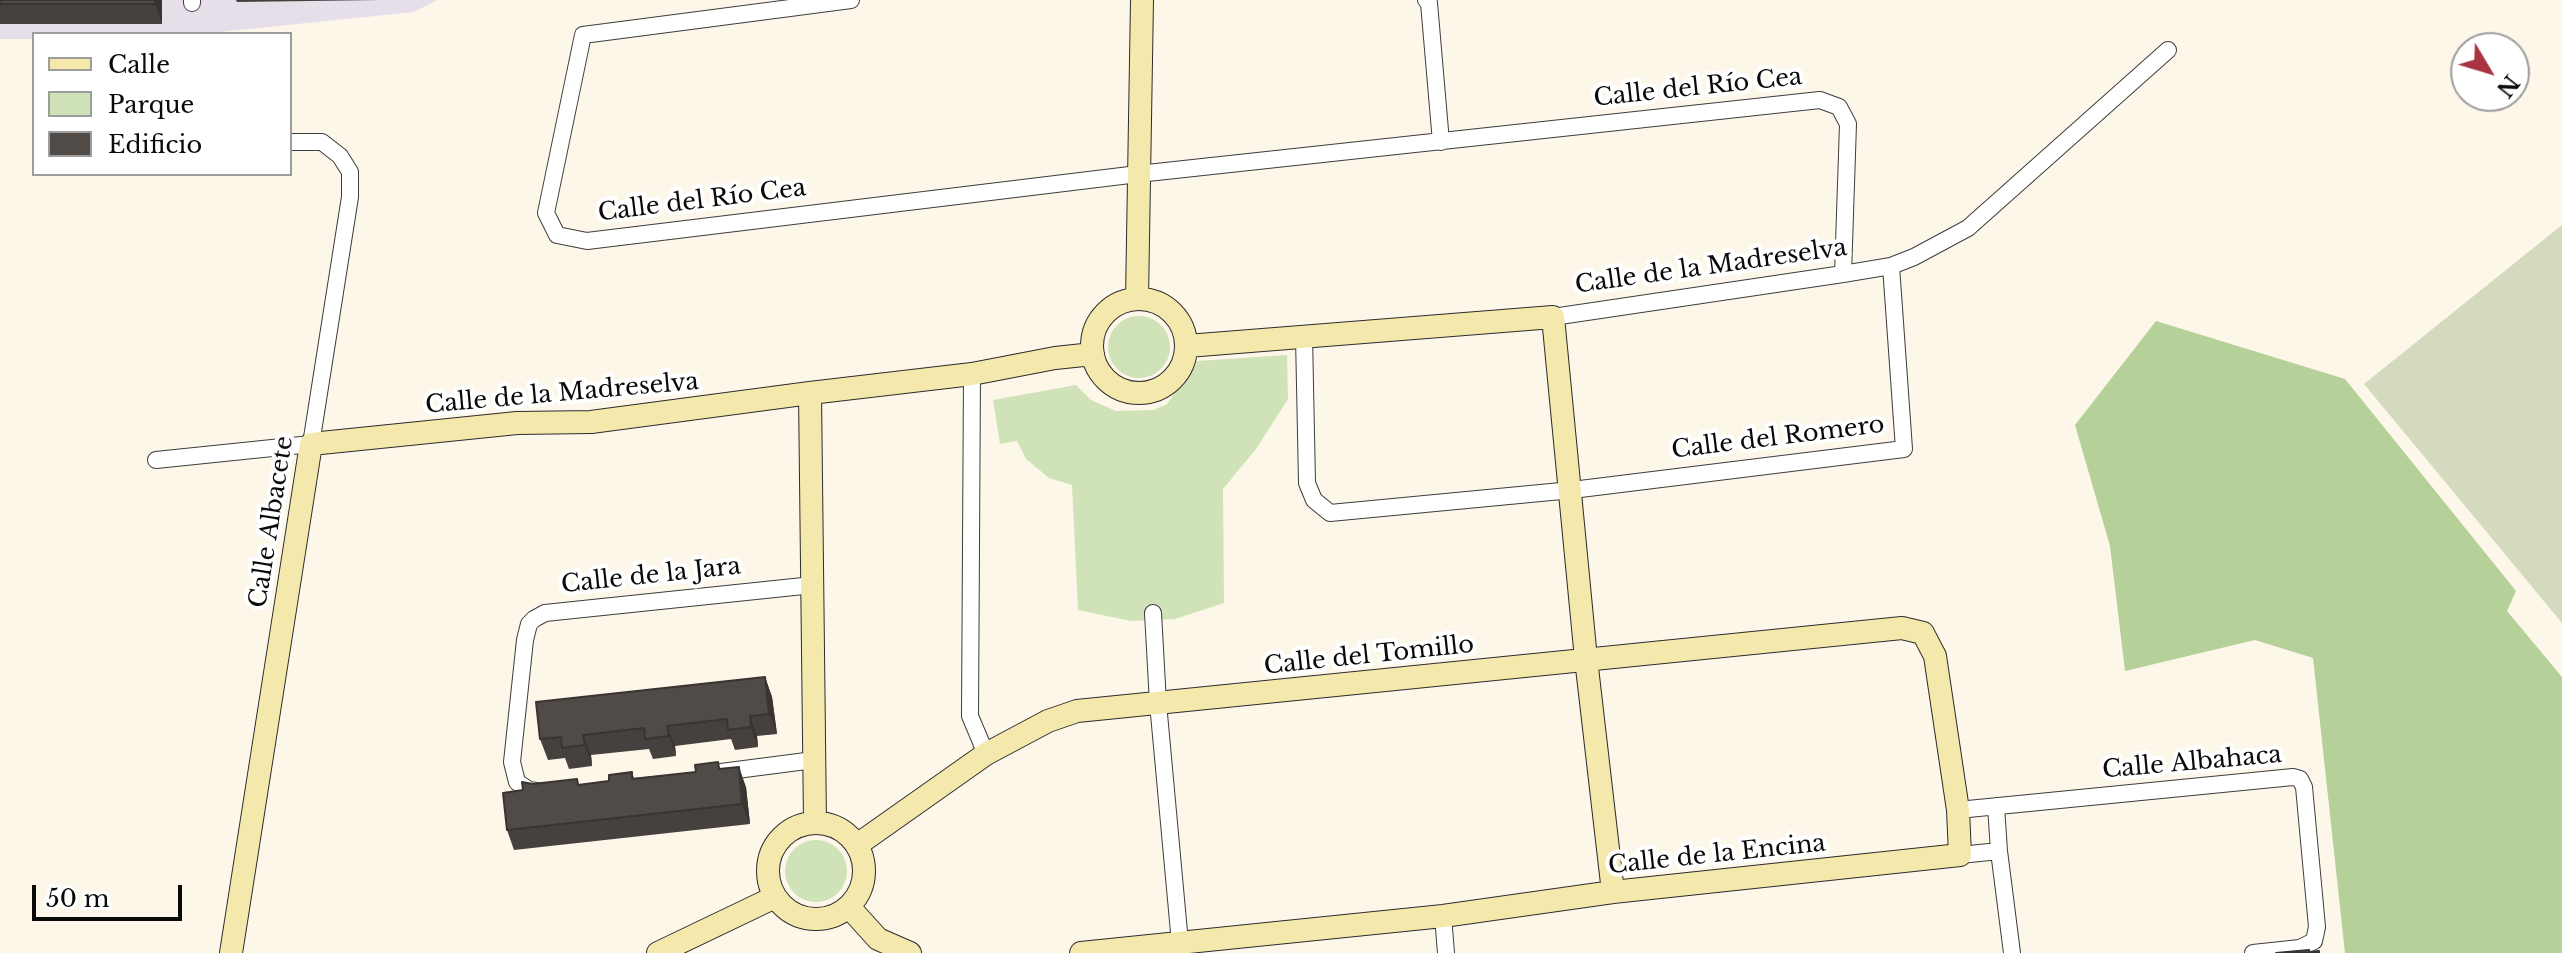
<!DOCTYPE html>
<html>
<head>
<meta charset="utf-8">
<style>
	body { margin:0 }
	#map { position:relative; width:2562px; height:953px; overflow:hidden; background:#fcf7e9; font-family:"Libre Baskerville",serif }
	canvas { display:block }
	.legend { position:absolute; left:32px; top:32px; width:260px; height:144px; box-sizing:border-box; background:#fff; border:2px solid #9d9d9d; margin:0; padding:10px 14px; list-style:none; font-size:24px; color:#0a0a0a }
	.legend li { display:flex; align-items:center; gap:16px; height:40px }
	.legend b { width:40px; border:2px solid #9d9d9d }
	.north { position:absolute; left:2450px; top:32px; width:80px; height:80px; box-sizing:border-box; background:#fff; border:2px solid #9d9d9d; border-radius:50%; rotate:128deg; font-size:22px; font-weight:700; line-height:32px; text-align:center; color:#0a0a0a }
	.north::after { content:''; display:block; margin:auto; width:28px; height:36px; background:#a73440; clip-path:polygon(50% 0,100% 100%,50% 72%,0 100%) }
	.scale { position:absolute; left:32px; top:885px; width:150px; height:36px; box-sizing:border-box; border:4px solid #0a0a0a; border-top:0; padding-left:10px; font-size:24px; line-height:28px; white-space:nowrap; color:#0a0a0a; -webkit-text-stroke:6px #fff; paint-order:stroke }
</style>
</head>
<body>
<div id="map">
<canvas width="2562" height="953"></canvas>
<ul class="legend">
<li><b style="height:10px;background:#f5e8ac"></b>Calle</li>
<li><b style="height:22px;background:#d0e2b8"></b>Parque</li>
<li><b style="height:22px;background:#514b48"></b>Edificio</li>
</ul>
<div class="north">N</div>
<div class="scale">50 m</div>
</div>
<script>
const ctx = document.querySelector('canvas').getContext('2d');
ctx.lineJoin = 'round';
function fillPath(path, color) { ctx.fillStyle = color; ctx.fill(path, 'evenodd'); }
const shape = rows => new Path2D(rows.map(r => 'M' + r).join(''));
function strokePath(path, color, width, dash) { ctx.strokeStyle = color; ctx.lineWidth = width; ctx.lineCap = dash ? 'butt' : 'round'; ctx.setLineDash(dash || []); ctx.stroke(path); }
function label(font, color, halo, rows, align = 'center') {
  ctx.font = font + ' "Libre Baskerville",serif'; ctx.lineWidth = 8; ctx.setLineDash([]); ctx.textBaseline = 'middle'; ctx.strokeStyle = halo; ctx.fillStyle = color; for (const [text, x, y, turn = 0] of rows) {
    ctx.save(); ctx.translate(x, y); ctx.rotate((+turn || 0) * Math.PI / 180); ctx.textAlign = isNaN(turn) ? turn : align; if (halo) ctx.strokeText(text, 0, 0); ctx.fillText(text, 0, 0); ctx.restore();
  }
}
fillPath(shape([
	[0,0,437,0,414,12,200,34,34,34,34,39,0,39]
]), '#e6dee8');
fillPath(shape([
	'1108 347a31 31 0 1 1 62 0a31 31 0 1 1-62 0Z',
	[1287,355,1288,399,1256,449,1223,489,1224,603,1175,619,1131,621,1078,610,1072,485,1049,478,1026,459,1017,441,1000,444,993,400,1076,385,1091,400,1116,411,1154,410,1167,404,1197,361],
	'785 871a31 31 0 1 1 62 0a31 31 0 1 1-62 0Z'
]), '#d0e2b8');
fillPath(shape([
	[2156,321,2345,379,2516,591,2507,611,2562,677,2562,953,2345,953,2313,658,2255,640,2125,671,2110,546,2075,425]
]), '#b5d099');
fillPath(shape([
	[2562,225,2562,623,2364,384]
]), '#d3dabe');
const street = shape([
	[192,0,192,3],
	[851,0,583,35,546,213,557,235,587,241,1138,174,1820,100,1839,107,1848,124,1843,274],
	[1426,0,1429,3,1441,142],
	[1553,317,1843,274,1891,266,1914,257,1968,228,2168,50],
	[1304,336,1307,483,1314,500,1330,513,1572,490,1904,449,1891,266],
	[972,374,970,716,986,754],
	[156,460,311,444,350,197,350,172,340,156,322,142,290,142],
	[1153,613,1158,703,1180,943],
	[721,772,814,760],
	[543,792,529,790,517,782,512,762,525,640,529,624,534,619,545,613,813,585],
	[1996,806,1999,851,2012,953],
	[1958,810,2293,777,2300,779,2304,787,2317,927,2314,941,2300,948,2253,953],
	[1960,855,1999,851],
	[1443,916,1446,953]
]);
const secondary = shape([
	[1137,299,1142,0],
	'1092 346a47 47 0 1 1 94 0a47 47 0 1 1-94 0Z',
	[1187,346,1553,317,1586,659,1613,892],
	[810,393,815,823],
	'768 871a48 48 0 1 1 96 0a48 48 0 1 1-96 0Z',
	[857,845,986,754,1048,721,1077,711,1902,628,1923,633,1935,656,1958,810,1960,855,1613,892,1443,916,1081,953],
	[849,907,878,939,910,953],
	[231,953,311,444,517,423,591,422,810,393,972,374,1055,358,1093,354],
	[658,953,775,897]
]);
strokePath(street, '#3d3d3d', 18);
strokePath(secondary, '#2c2c2c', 24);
strokePath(street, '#fff', 16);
strokePath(secondary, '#f5e8ac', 22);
fillPath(shape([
	[0,0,162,0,162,24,0,24],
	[236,0,381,0,237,2],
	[765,677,772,697,777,734,757,736,758,747,735,750,731,739,675,746,676,756,653,759,649,749,591,755,592,766,569,769,565,758,548,760,540,739],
	[718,762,720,769,746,787,750,824,514,850,507,830,523,790,533,784,577,779,579,785,609,781,632,772,634,778,696,772]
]), '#46403e');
fillPath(shape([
	[155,0,162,0,162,24,155,4],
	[765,677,772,697,777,734,769,714],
	[750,716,757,736,758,747,751,727],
	[667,726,675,746,676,756,669,736],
	[583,735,591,755,592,766,585,745],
	[739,767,746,787,750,824,742,804]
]), '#393432');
const building = shape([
	[0,0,155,0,155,4,0,4,0,0],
	[765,677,769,714,750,716,751,727,728,730,727,719,667,726,669,736,645,739,644,728,583,735,585,745,562,748,561,737,540,739,536,702,765,677],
	[718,762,719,769,739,767,742,804,507,830,503,793,523,790,522,782,533,784,577,779,578,785,609,781,609,775,632,772,632,779,696,772,695,765,718,762],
	[2309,950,2309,952,2319,951,2319,953,2276,953,2309,950]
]);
fillPath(building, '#514b48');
strokePath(building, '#393432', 2);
label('24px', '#0a0a0a', '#fff', [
	["Calle del Río Cea",1698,88,-6],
	["Calle del Río Cea",702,201,-7],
	["Calle de la Madreselva",1711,267,-8],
	["Calle de la Madreselva",562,394,-5],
	["Calle del Romero",1778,438,-7],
	["Calle Albacete",272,522,-81],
	["Calle de la Jara",651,576,-6],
	["Calle del Tomillo",1369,656,-6],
	["Calle Albahaca",2192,763,-5],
	["Calle de la Encina",1717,855,-6]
]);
</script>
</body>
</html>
